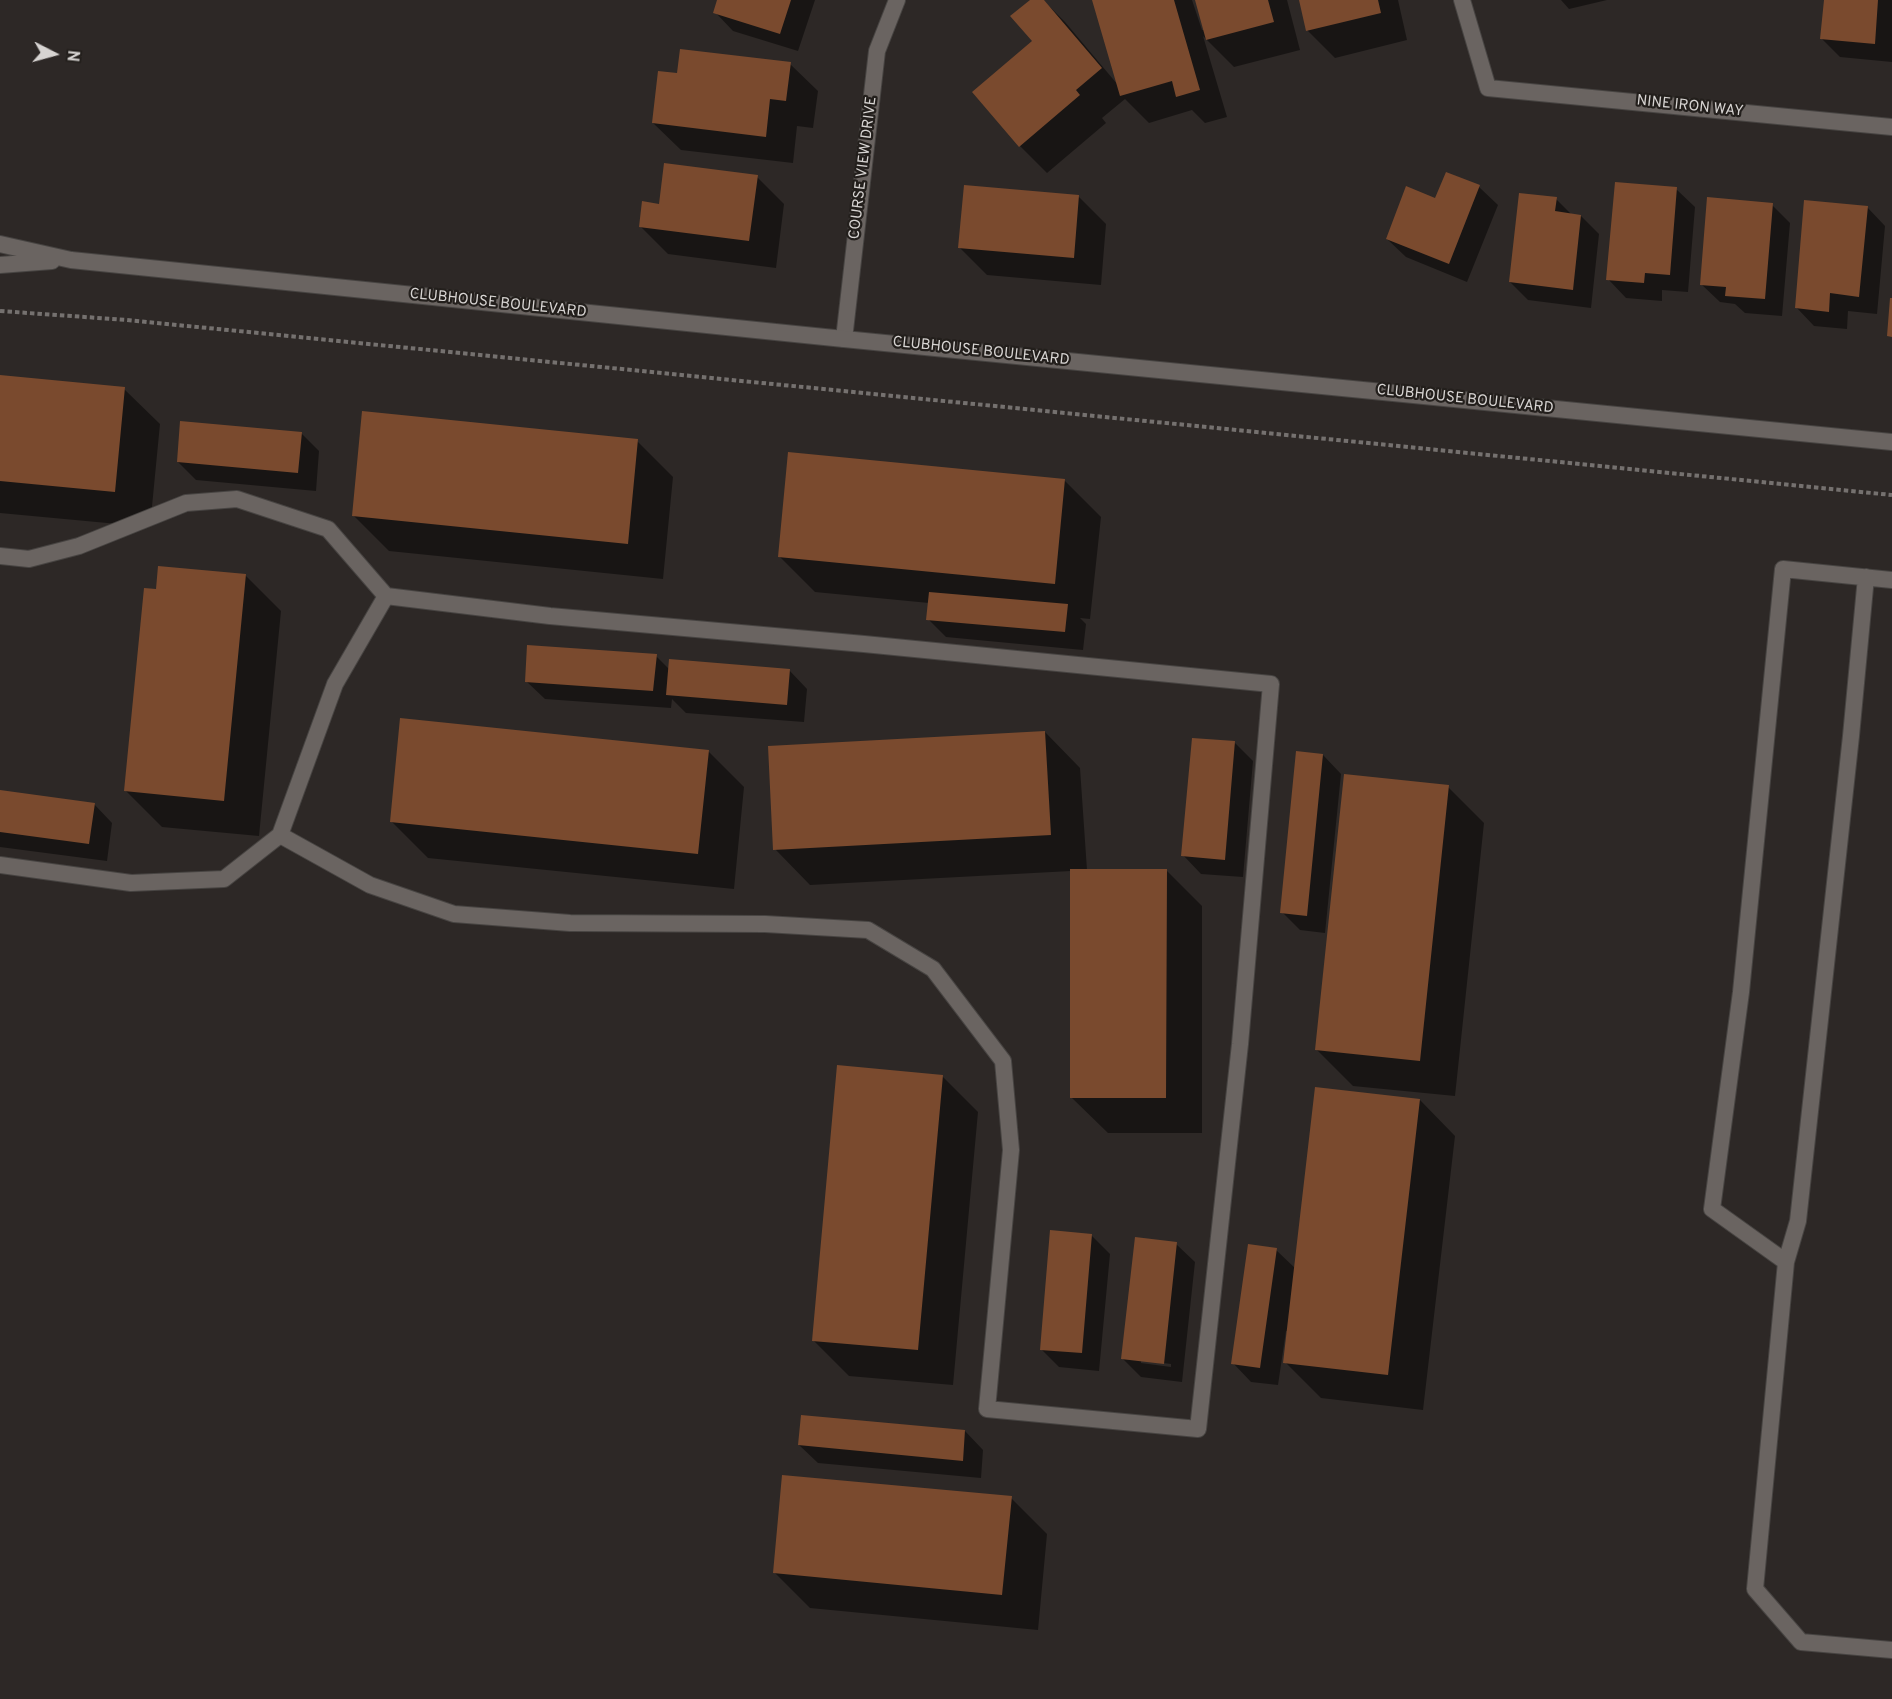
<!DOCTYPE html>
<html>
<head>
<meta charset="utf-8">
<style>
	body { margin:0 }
	#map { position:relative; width:1892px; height:1699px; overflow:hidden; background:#2d2826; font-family:Overpass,sans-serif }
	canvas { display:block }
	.north { position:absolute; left:24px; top:24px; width:60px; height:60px; -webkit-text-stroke:4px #231f1c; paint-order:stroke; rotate:96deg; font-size:16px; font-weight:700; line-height:24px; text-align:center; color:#d7d4d2 }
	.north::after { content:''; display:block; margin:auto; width:21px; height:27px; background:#d7d4d2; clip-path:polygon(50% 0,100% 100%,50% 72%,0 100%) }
</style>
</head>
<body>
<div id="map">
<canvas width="1892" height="1699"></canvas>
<div class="north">N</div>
</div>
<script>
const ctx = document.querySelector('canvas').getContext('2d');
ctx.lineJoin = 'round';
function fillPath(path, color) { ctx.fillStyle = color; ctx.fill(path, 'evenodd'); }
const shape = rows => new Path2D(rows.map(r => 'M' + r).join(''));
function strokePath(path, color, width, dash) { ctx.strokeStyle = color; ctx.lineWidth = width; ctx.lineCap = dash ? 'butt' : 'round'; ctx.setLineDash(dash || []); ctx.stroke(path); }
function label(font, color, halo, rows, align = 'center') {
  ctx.font = font + ' Overpass,sans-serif'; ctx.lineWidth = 4.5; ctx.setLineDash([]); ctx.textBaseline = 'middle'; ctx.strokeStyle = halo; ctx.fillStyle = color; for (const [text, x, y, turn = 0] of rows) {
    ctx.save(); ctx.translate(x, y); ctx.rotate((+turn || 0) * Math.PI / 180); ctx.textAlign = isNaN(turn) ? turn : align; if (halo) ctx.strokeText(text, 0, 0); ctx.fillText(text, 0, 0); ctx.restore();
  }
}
fillPath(shape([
	[719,0,815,0,798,51,733,31,715,12],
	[1032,0,1043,0,1065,22,1118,85,1094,0,1192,0,1202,30,1204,30,1197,0,1287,0,1300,50,1234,67,1203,36,1227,117,1205,123,1192,110,1149,123,1125,99,1102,118,1106,123,1047,173,1020,146,1034,41],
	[1300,0,1398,0,1407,40,1335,58,1308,31],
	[1561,0,1607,0,1569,9],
	[1825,0,1892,0,1892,62,1840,57,1822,39],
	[790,64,818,91,813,128,797,126,793,163,681,150,653,123,679,75],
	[757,177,784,204,776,268,668,254,641,227,660,205],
	[1479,187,1498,205,1467,282,1406,257,1387,239,1436,200],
	[1676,189,1695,207,1688,292,1662,290,1662,301,1626,298,1608,279],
	[1079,197,1106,224,1101,285,987,275,960,248],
	[1556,199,1572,215,1581,216,1599,234,1591,308,1528,300,1510,282],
	[1772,205,1790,223,1782,316,1745,313,1735,304,1720,302,1701,284],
	[1867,207,1885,226,1877,314,1848,311,1847,329,1814,326,1796,307],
	[0,377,124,389,160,424,150,527,0,513],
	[301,433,319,451,316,491,196,480,178,462],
	[637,441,673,477,663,579,389,551,353,515],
	[1065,481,1101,517,1090,619,1080,618,1086,624,1083,650,946,637,928,619,929,603,815,592,780,557],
	[245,575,281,611,259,836,162,827,126,791],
	[656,656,670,670,789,670,807,689,804,722,686,713,672,699,671,708,545,699,526,681],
	[1045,732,1080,768,1087,870,1166,870,1202,906,1202,1133,1108,1133,1072,1098,1071,871,810,885,775,849],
	[1235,743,1253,761,1243,877,1201,874,1183,855],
	[708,751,744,787,734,889,428,858,392,822],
	[1323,755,1341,774,1325,933,1300,930,1282,912],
	[1448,787,1484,823,1455,1096,1353,1086,1317,1050],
	[0,791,94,804,112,823,107,861,0,847],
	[942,1076,978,1112,953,1385,849,1376,813,1340],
	[1420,1100,1455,1136,1423,1410,1321,1398,1285,1362,1288,1331,1286,1331,1278,1385,1251,1382,1233,1363,1276,1250,1296,1269],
	[1091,1235,1110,1254,1099,1371,1059,1367,1041,1349],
	[1176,1244,1195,1262,1182,1382,1141,1377,1123,1359],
	[1141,1360,1171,1364,1171,1367,1141,1363],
	[965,1431,983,1450,981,1478,818,1463,799,1445],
	[1011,1498,1047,1534,1038,1630,810,1608,774,1572]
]), '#0007');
fillPath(shape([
	[717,0,791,0,780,34,713,13],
	[1030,0,1044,0,1102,68,1076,90,1080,95,1019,147,972,92,1032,41,1010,16],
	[1092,0,1174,0,1200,90,1176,97,1172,81,1120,96],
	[1195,0,1268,0,1274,22,1206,40],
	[1299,0,1378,0,1381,13,1306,31],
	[1824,0,1878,0,1875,44,1820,39],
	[680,49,791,62,786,101,770,99,766,137,652,123,658,71,677,73],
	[664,163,758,175,749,241,639,227,642,201,659,204],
	[1446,172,1480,185,1449,264,1386,239,1406,186,1435,198],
	[1615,182,1677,187,1670,275,1645,273,1644,283,1606,280],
	[964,185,1079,195,1074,258,958,248],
	[1519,193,1557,197,1555,211,1581,215,1573,290,1509,282],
	[1707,197,1773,203,1765,299,1725,296,1726,287,1700,285],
	[1804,200,1868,206,1859,297,1830,293,1829,312,1795,308],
	[1890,298,1892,298,1892,337,1887,336],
	[0,375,125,387,115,492,0,481],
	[362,411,638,439,628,544,352,516],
	[180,421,302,432,298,473,177,462],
	[788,452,1065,479,1055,584,778,557],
	[158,566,246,574,224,801,124,791,144,588,156,589],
	[929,592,1068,604,1065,632,926,620],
	[527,645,657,654,653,691,525,682],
	[669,659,790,669,787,705,666,695],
	[400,718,709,750,698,854,390,822],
	[1045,731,1051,835,773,850,768,746],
	[1192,738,1235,741,1225,860,1181,856],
	[1296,751,1323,754,1307,916,1280,913],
	[1344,774,1449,785,1420,1061,1315,1050],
	[0,790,95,803,89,844,0,832],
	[1070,869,1167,869,1166,1098,1070,1098],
	[837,1065,943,1075,918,1350,812,1341],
	[1315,1087,1420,1099,1388,1375,1283,1363],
	[1050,1230,1092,1234,1082,1353,1040,1350],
	[1135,1237,1177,1242,1164,1364,1121,1359],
	[1248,1244,1277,1248,1260,1368,1231,1364],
	[801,1415,965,1430,963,1461,798,1445],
	[782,1475,1012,1496,1002,1595,773,1573]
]), '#7a4a2e');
const service = shape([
	[0,556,29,559,79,546,186,503,237,499,328,529,386,596,550,616,864,644,1271,684,1240,1044,1198,1429,987,1409,1011,1150,1003,1061,933,969,868,930,765,924,570,923,454,914,370,885,280,835,224,879,131,883,0,865],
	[1892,580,1783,569,1741,992,1712,1209,1786,1262,1755,1589,1801,1642,1892,1650],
	[280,835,335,684,386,596],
	[1786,1262,1798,1221,1851,736,1866,577]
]);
const minor = shape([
	[1462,0,1488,88,1892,127],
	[844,339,877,51,897,0]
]);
const tertiary = shape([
	[0,244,71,260,844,339,1892,442],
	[0,265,52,261]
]);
strokePath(service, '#474442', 18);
strokePath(minor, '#474442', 18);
strokePath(tertiary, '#474442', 18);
strokePath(shape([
	[0,311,127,320,1892,495]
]), '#75716f', 4, [4.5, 3]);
strokePath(service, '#6a6461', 16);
strokePath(minor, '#6a6461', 16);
strokePath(tertiary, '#6a6461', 16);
label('15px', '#d7d4d2', '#231f1c', [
	["NINE IRON WAY",1690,107,6],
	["COURSE VIEW DRIVE",864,168,-83],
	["CLUBHOUSE BOULEVARD",498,304,6],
	["CLUBHOUSE BOULEVARD",981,352,6],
	["CLUBHOUSE BOULEVARD",1465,400,6]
]);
</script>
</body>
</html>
